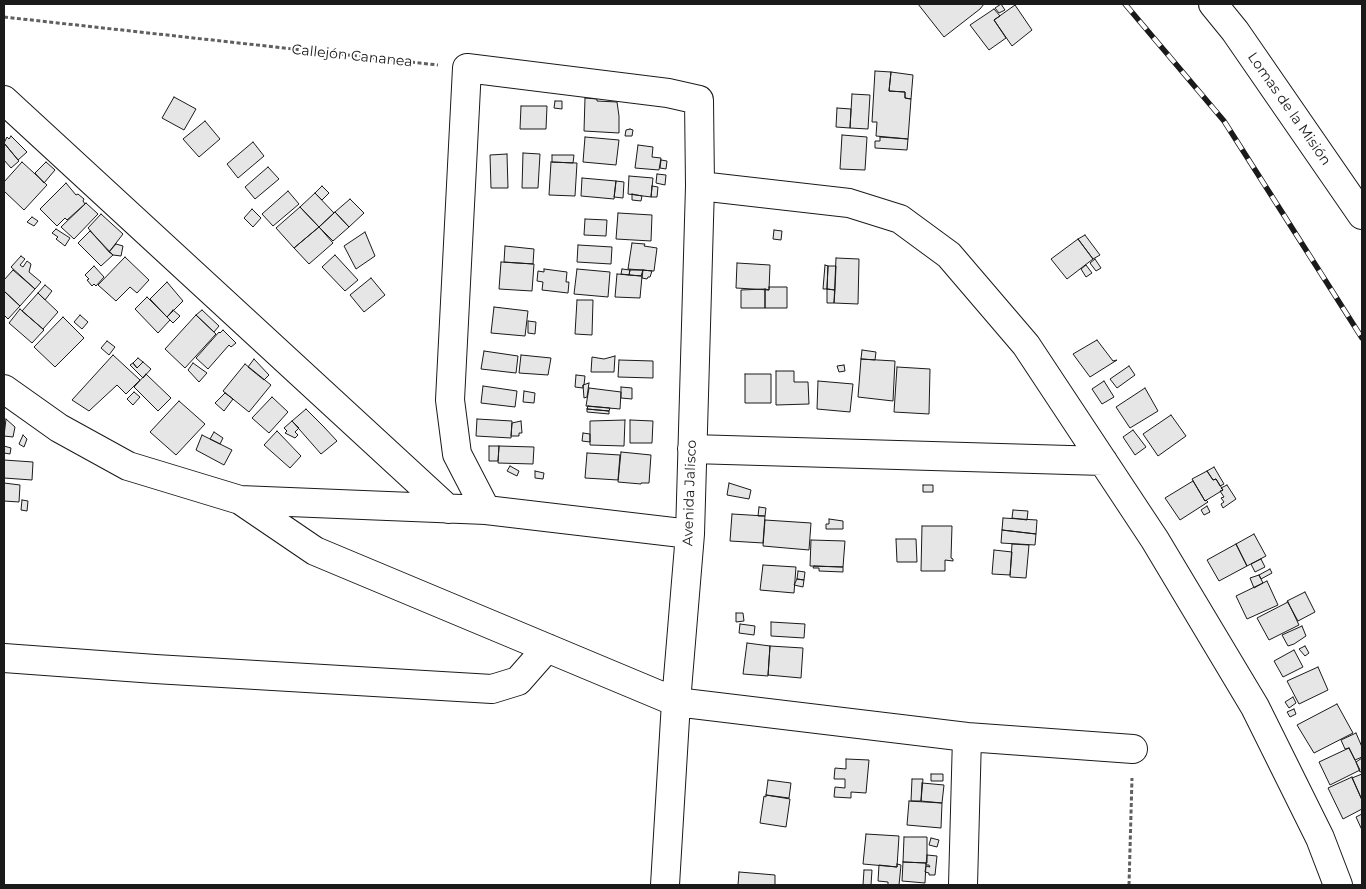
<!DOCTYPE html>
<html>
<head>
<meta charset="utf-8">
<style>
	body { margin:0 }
	#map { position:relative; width:1366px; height:889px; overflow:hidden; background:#fff; font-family:Montserrat,sans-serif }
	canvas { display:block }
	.frame { position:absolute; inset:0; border:5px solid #1a1a1a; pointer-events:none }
</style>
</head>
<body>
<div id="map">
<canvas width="1366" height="889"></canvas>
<div class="frame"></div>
</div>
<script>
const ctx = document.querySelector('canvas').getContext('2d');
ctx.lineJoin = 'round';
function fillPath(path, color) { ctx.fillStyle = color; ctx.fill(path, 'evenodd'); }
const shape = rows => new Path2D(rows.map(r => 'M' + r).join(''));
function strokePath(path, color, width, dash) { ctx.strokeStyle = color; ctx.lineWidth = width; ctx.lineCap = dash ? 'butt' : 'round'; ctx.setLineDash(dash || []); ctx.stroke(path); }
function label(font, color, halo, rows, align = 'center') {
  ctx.font = font + ' Montserrat,sans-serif'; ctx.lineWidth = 4; ctx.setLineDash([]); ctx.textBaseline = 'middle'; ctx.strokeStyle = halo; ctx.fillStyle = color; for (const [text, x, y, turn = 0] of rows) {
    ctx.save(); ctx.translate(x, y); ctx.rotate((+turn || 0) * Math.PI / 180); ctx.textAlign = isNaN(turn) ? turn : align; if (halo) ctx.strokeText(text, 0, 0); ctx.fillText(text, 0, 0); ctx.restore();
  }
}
const building = shape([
	[918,4,984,4,980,9,944,37,918,4],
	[1001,4,1005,10,999,13,995,8,1001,4],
	[1015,5,1032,30,1012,46,994,20,1015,5],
	[994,9,1000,16,994,20,1006,38,989,50,970,25,994,9],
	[875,71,891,72,889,91,905,92,905,98,911,99,908,139,876,136,877,122,872,122,875,71],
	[891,72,913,75,911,99,905,98,905,92,889,91,891,72],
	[852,94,870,95,868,129,850,128,852,94],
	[174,97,196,109,184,130,162,118,174,97],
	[585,98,597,99,597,101,617,102,619,116,619,133,584,131,585,98],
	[555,101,562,101,562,109,554,108,555,101],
	[521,106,547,106,546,129,520,129,521,106],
	[837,108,851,109,850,128,836,127,837,108],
	[205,121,220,139,199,157,183,139,205,121],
	[630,129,633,130,632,136,625,136,626,130,630,129],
	[842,135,867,137,865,170,840,169,842,135],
	[11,136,27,152,18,160,4,143,7,137,9,139,11,136],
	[585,137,619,140,616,165,583,162,585,137],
	[880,137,908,139,907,150,875,148,875,141,880,141,880,137],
	[253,142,264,156,238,178,227,164,253,142],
	[4,143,19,161,11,168,4,160,4,143],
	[638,145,653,147,652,157,661,158,659,170,635,168,638,145],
	[523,153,540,154,538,188,522,188,523,153],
	[507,154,508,188,491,188,490,155,507,154],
	[552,155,574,155,573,163,552,162,552,155],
	[661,160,667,161,666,169,660,168,661,160],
	[22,162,47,185,24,210,4,191,4,182,22,162],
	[46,162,55,170,44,183,35,173,46,162],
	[551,162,577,163,575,196,549,195,551,162],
	[268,167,279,179,255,199,245,187,268,167],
	[657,174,666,175,665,185,656,183,657,174],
	[629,176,653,178,651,197,628,194,629,176],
	[582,178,616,181,614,199,581,196,582,178],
	[616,181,624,182,623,198,614,197,616,181],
	[66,183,76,195,78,194,84,199,83,201,85,204,67,220,65,218,57,226,40,209,66,183],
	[322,186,329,193,322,200,315,193,322,186],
	[652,186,658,187,657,197,651,197,652,186],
	[288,191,299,204,273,226,262,214,288,191],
	[315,193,334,213,319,227,300,207,315,193],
	[632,194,642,196,641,201,632,200,632,194],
	[350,199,364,213,349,227,335,212,350,199],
	[86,203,98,214,74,239,61,227,86,203],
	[300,207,319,227,294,248,276,228,300,207],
	[252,209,261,218,253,227,244,218,252,209],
	[335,212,349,227,333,241,319,227,335,212],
	[618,213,652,215,651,241,616,239,618,213],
	[101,214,123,234,109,252,88,228,101,214],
	[32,217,38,221,34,226,27,222,32,217],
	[585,219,607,220,606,236,584,235,585,219],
	[319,227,333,243,309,264,294,248,319,227],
	[56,229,70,238,65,246,56,239,58,237,52,233,56,229],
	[774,230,782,231,781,240,773,239,774,230],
	[90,231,113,255,101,266,78,243,90,231],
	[365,232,375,256,356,269,344,246,365,232],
	[1085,235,1100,255,1093,259,1078,239,1085,235],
	[1078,239,1093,259,1067,279,1051,259,1078,239],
	[632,243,645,244,644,246,657,248,654,271,628,269,632,243],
	[116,244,123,246,121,256,113,255,109,252,116,244],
	[578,245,612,247,611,264,577,262,578,245],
	[505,246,534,249,533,264,504,262,505,246],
	[335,255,358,280,345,291,322,267,335,255],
	[21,256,25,259,20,265,23,267,27,261,31,264,29,272,41,282,35,289,11,267,21,256],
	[125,257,149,280,137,293,130,287,116,301,98,285,125,257],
	[836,258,859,259,858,304,834,303,836,258],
	[1095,259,1101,268,1096,271,1090,263,1095,259],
	[501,262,534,264,532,291,499,289,501,262],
	[737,263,770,265,769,290,736,288,737,263],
	[825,265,828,266,827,289,823,289,825,265],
	[1086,265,1092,273,1086,277,1081,269,1086,265],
	[94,266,104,277,96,286,94,284,92,286,87,280,89,279,85,275,94,266],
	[828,266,836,266,835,290,827,289,828,266],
	[544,269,567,272,566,282,569,282,568,293,542,290,543,282,537,281,538,271,544,272,544,269],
	[577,269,610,272,608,297,574,294,577,269],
	[622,269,630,270,629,275,621,274,622,269],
	[13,270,35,289,20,306,4,291,4,280,13,270],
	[630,270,643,270,641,276,629,275,630,270],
	[643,270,652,271,650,277,648,277,647,279,642,278,643,270],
	[617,274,642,276,640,298,615,297,617,274],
	[371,278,385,295,364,312,350,295,371,278],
	[167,282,183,301,167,317,150,299,167,282],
	[45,285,52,291,45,300,38,293,45,285],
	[769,287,787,287,787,308,765,308,765,289,769,290,769,287],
	[765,289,765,308,741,308,741,290,765,289],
	[827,289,835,290,834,303,827,303,827,289],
	[4,291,20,306,8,319,4,315,4,291],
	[38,293,58,312,43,329,22,311,38,293],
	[147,297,170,320,158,333,135,309,147,297],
	[577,300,593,300,592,335,575,334,577,300],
	[494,307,528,311,525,336,491,333,494,307],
	[20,309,44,330,32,343,9,323,20,309],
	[173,310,180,316,173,323,167,317,173,310],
	[202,310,219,326,214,332,196,315,202,310],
	[80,315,88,322,82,329,74,322,80,315],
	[196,315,216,334,185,368,165,349,196,315],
	[63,317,84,338,55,367,34,347,63,317],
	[528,321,536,322,535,334,528,333,528,321],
	[223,330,236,343,231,347,229,345,208,369,196,358,219,332,220,333,223,330],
	[1097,340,1113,361,1117,360,1090,377,1073,354,1097,340],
	[107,341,115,347,109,355,101,348,107,341],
	[862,350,876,352,875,360,861,359,862,350],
	[484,351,518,356,516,373,481,369,484,351],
	[113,355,140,380,126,394,117,385,89,411,72,400,113,355],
	[521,355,551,358,548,375,519,373,521,355],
	[615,356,614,372,591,372,592,357,604,359,615,356],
	[138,358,143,362,137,368,133,363,138,358],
	[254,359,269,375,264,380,248,367,254,359],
	[861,359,895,361,893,401,858,397,861,359],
	[619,360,653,361,653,378,618,377,619,360],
	[143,362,151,369,143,378,130,365,133,363,137,368,143,362],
	[193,363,207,373,199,382,188,370,193,363],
	[245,364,271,385,249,412,223,391,245,364],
	[844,365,845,371,839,372,837,366,844,365],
	[1129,366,1135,375,1117,388,1110,379,1129,366],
	[897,367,930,369,929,414,894,412,897,367],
	[776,371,794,371,794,382,808,382,809,404,776,405,776,371],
	[146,374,171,398,158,411,134,387,146,374],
	[745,374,771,374,771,403,745,403,745,374],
	[576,375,585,376,584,385,583,385,583,388,575,387,576,375],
	[818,381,853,384,850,412,817,409,818,381],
	[1104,381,1114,397,1102,404,1092,389,1104,381],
	[589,383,587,397,584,398,583,385,589,383],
	[483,386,517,391,515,407,481,403,483,386],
	[621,387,632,388,632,399,621,398,621,387],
	[589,388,621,392,620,409,586,406,589,388],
	[1145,388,1158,411,1130,428,1116,407,1145,388],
	[524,391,535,393,534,403,523,402,524,391],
	[134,392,140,397,133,405,127,399,134,392],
	[225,393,233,399,224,411,215,403,225,393],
	[272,397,288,412,269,433,252,418,272,397],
	[179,401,205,424,176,455,150,432,179,401],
	[588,406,610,408,609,411,587,409,588,406],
	[306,409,324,427,337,441,321,454,292,421,306,409],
	[587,409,609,411,609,414,587,412,587,409],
	[1171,415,1186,436,1158,456,1143,434,1171,415],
	[6,419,15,427,13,437,4,436,6,419],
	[477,419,512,421,511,438,476,436,477,419],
	[625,420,624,446,590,445,590,421,625,420],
	[630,420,653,421,652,443,630,443,630,420],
	[292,421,299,428,295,432,298,435,295,438,285,433,287,431,284,428,292,421],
	[521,421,522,433,519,433,519,436,511,436,512,423,521,421],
	[1133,430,1146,447,1135,455,1123,437,1133,430],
	[277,431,301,456,290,468,264,445,277,431],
	[214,432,223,438,220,444,210,439,214,432],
	[583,433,590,434,590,442,582,441,583,433],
	[23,435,27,439,24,447,19,444,23,435],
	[202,435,232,450,224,465,196,450,202,435],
	[4,446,11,448,10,454,4,453,4,446],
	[489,446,499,446,498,461,489,461,489,446],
	[499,446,534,447,533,464,498,463,499,446],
	[621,452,651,455,649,483,641,483,641,484,618,482,621,452],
	[587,453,620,455,618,480,585,478,587,453],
	[4,460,33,462,32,480,4,478,4,460],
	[510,466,519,471,517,476,507,471,510,466],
	[1214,467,1224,484,1220,486,1216,479,1213,480,1207,471,1214,467],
	[535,471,544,473,543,479,535,478,535,471],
	[1207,471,1213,480,1216,479,1223,490,1205,501,1192,479,1207,471],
	[1193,481,1205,501,1206,500,1208,502,1180,520,1165,498,1193,481],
	[4,483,20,485,19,502,4,501,4,483],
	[729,483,751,490,749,499,727,495,729,483],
	[923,485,933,485,933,492,923,492,923,485],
	[1227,485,1236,499,1223,508,1221,504,1224,502,1221,498,1224,497,1220,491,1223,490,1221,488,1227,485],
	[22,500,28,501,27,511,21,510,22,500],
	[1207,506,1210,512,1204,515,1201,510,1207,506],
	[759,507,766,508,765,516,758,516,759,507],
	[1013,510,1028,511,1027,520,1012,518,1013,510],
	[732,514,765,516,763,543,730,541,732,514],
	[1003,518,1037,520,1036,534,1002,530,1003,518],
	[829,519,843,521,843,529,826,529,826,524,829,524,829,519],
	[765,520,811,523,809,550,763,546,765,520],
	[922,526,952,526,951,558,953,559,953,561,945,560,945,571,921,571,922,526],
	[1002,530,1036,534,1035,545,1001,543,1002,530],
	[1254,534,1266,556,1247,566,1236,544,1254,534],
	[896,539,916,539,917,562,897,562,896,539],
	[811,540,845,541,843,567,810,566,811,540],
	[1012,544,1029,545,1026,578,1010,577,1012,544],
	[1236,544,1247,566,1219,581,1207,560,1236,544],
	[994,550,1012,552,1010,575,992,574,994,550],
	[1261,559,1265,567,1255,572,1251,564,1261,559],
	[763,565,796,567,794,593,760,590,763,565],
	[814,566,843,567,843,572,819,571,819,568,813,568,814,566],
	[1270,569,1272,573,1261,579,1259,575,1270,569],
	[798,571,805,572,804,580,797,579,798,571],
	[1259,575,1263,583,1254,588,1250,578,1259,575],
	[797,579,804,580,803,587,794,585,797,579],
	[1267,581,1278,605,1247,619,1236,596,1267,581],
	[1305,592,1315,612,1298,621,1287,601,1305,592],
	[1288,602,1299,625,1269,640,1257,618,1288,602],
	[736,613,743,613,744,621,736,622,736,613],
	[771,622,805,624,804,638,771,636,771,622],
	[740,624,755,626,754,635,739,633,740,624],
	[1302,626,1306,636,1294,644,1288,646,1282,635,1302,626],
	[747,643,770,646,768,676,743,674,747,643],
	[770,646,803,648,801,678,768,675,770,646],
	[1305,646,1309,653,1305,656,1299,649,1305,646],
	[1294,650,1303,667,1283,677,1274,661,1294,650],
	[1318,667,1328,690,1299,704,1287,681,1318,667],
	[1293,697,1296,703,1289,708,1285,702,1293,697],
	[1337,704,1353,733,1314,753,1297,725,1337,704],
	[1294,709,1296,714,1290,717,1287,712,1294,709],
	[1356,733,1362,747,1362,757,1355,760,1349,748,1345,749,1341,740,1356,733],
	[1349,748,1360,770,1330,785,1319,762,1349,748],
	[1362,758,1362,771,1360,772,1356,762,1362,758],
	[846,759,869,760,866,793,851,792,851,798,834,797,835,787,845,788,845,779,834,779,835,768,846,769,846,759],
	[931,774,943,774,943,781,931,781,931,774],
	[1362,774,1362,800,1352,778,1362,774],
	[1352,777,1362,800,1362,809,1343,819,1328,788,1352,777],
	[912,779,923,779,921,801,911,801,912,779],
	[768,780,791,783,789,798,766,795,768,780],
	[922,783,944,785,942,803,921,801,922,783],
	[766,795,790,799,786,827,760,823,764,796,766,797,766,795],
	[909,801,942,803,941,828,907,825,909,801],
	[1362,814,1362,830,1356,817,1362,814],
	[866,834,899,836,897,867,863,864,866,834],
	[904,837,927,837,927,863,903,862,904,837],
	[931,838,939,840,937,847,929,845,931,838],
	[927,855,937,856,935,875,929,875,929,873,925,872,926,866,930,867,929,865,926,865,927,855],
	[903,862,926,863,925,883,902,881,903,862],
	[897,864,901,865,899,885,888,885,888,882,878,881,879,865,897,867,897,864],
	[864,870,872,870,871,885,873,885,863,885,864,870],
	[739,872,775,875,775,885,738,885,739,872]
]);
fillPath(building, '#e6e6e6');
strokePath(building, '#1a1a1a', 1);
const minor = shape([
	[4,100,448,509],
	[700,186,849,203,900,219,949,255,1026,345,1155,540,1255,707,1320,838,1338,885],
	[4,389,59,428,128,466,240,500,486,510,690,534],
	[692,449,1103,461],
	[240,500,315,551,676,702,967,737,1133,749],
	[486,510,457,454,450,400,467,68,668,93,699,100,700,186,690,534,676,702,665,885],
	[4,658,155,669,492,689,518,681,547,648],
	[963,885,967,737]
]);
const tertiary = shape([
	[1213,4,1235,31,1362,215]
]);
strokePath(minor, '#1a1a1a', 30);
strokePath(tertiary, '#1a1a1a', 30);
strokePath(shape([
	[4,17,438,65],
	[1129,885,1132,778]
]), '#5f5f5f', 3, [4, 2.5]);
strokePath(minor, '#fff', 28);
strokePath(tertiary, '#fff', 28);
const rail = shape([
	[1125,4,1224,121,1362,338]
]);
strokePath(rail, '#1a1a1a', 5.5);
strokePath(rail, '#fff', 4, [11]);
label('14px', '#1a1a1a', '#fff', [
	["Callejón Cananea",352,56,6],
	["Lomas de la Misión",1289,109,55],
	["Avenida Jalisco",690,493,-88]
]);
</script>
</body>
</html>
